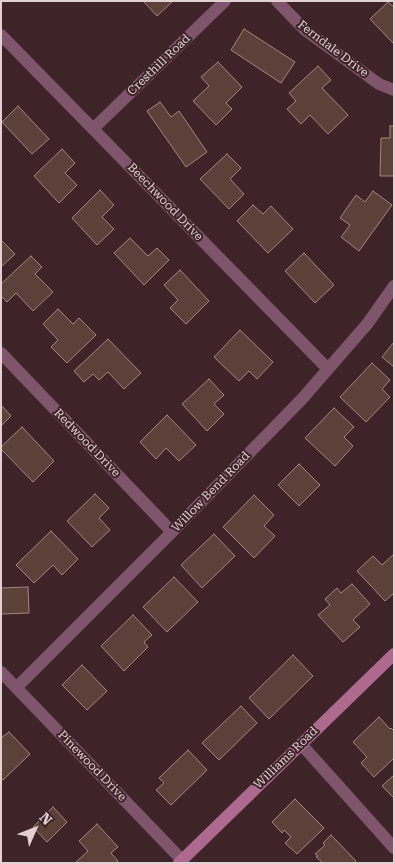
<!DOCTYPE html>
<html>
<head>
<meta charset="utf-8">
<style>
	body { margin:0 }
	#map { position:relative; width:395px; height:864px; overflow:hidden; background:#3e2428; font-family:"Roboto Serif",serif }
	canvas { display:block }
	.frame { position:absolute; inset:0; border:2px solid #e2d0d2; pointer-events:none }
	.north { position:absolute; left:10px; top:804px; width:50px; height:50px; -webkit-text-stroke:4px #3e2428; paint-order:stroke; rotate:46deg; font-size:14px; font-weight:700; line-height:20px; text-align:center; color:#e2d0d2 }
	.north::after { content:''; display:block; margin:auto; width:18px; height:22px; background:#e2d0d2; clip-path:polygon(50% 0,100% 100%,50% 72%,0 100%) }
</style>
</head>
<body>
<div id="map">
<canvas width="395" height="864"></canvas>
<div class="frame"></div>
<div class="north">N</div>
</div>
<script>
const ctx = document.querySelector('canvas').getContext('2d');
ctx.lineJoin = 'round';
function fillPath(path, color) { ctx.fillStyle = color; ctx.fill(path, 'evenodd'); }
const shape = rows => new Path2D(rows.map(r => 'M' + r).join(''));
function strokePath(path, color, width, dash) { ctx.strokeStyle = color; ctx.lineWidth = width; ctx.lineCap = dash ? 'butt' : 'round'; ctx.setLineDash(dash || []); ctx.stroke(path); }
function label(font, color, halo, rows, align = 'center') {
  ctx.font = font + ' "Roboto Serif",serif'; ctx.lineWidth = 4; ctx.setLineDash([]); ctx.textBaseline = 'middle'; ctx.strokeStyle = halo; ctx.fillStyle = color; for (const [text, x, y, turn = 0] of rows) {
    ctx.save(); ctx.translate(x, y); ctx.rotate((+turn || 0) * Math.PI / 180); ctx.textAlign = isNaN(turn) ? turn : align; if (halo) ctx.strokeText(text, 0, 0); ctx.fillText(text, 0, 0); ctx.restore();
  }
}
const building = shape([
	[143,1,173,1,157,16,143,1],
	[388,2,394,7,394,44,370,19,388,2],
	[244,29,295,62,281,83,231,50,244,29],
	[218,62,242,87,226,103,232,109,216,125,193,101,209,86,201,77,218,62],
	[318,66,331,80,322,88,348,115,328,134,310,115,301,124,287,109,296,101,289,93,318,66],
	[160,102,171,117,179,111,207,152,186,167,147,111,160,102],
	[18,106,49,139,32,154,2,122,18,106],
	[390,126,394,126,394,176,380,176,381,138,390,138,390,126],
	[62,149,75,163,65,173,77,185,59,203,34,176,62,149],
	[227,154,241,168,230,179,244,194,229,209,200,179,227,154],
	[100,190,114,205,102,217,114,229,97,245,72,218,100,190],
	[373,191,392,205,359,251,341,237,350,225,340,218,356,195,365,202,373,191],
	[253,205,263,214,271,206,293,229,268,253,237,221,253,205],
	[130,238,148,256,157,248,169,260,144,285,114,253,130,238],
	[1,240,15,254,1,267,1,240],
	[304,253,334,285,315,303,285,271,304,253],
	[31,256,42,267,35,274,53,292,33,311,16,293,7,302,1,296,1,284,31,256],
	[180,270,209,301,186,324,170,308,178,300,164,285,180,270],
	[58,309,73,324,79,318,96,335,67,363,51,347,58,340,43,324,58,309],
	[240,330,273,362,257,379,249,371,239,381,214,357,240,330],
	[108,339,141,373,124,389,108,372,99,380,93,374,84,382,74,371,108,339],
	[394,342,394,367,382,357,394,342],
	[372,363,390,380,382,389,390,397,366,422,340,397,372,363],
	[209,379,224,395,214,404,224,414,207,431,182,404,209,379],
	[1,405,11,416,1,426,1,405],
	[334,408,354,427,344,437,353,446,335,466,305,438,334,408],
	[167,415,196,445,179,461,166,448,156,459,140,442,167,415],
	[22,427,54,461,33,482,1,449,1,447,22,427],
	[299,464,320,485,299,506,278,485,299,464],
	[95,494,109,508,99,518,110,530,92,547,67,521,95,494],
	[254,495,274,515,264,526,275,536,254,558,223,527,254,495],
	[51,531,78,559,62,575,53,565,34,583,16,565,51,531],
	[214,534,235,556,202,588,181,565,214,534],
	[394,554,394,593,385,601,357,571,373,556,382,565,394,554],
	[174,577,198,602,167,632,143,607,174,577],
	[352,584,370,604,353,620,360,627,343,642,318,615,330,605,325,599,337,588,341,593,352,584],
	[28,587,29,613,1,614,1,588,28,587],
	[133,615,152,635,144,642,148,647,124,671,101,646,133,615],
	[293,655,313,676,269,719,249,698,293,655],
	[82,665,107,691,87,710,62,685,82,665],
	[241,706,257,723,219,760,202,743,241,706],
	[379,717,390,729,391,728,394,731,394,758,374,777,361,763,367,757,353,742,379,717],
	[9,732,30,754,3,780,1,778,1,738,9,732],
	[188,750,207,770,171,805,156,790,164,783,159,778,188,750],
	[394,775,394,797,393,797,382,786,394,775],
	[295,799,324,828,297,854,285,843,291,837,284,830,282,833,272,822,295,799],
	[53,807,67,822,47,842,33,827,53,807],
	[97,824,118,847,111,853,118,861,116,863,75,863,88,851,79,841,97,824],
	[331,835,356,861,354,863,323,863,316,857,318,856,315,854,325,845,323,843,331,835]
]);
fillPath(building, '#5c413a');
strokePath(building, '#a5867e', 1);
strokePath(shape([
	[277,1,305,30,379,84,394,90],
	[1,35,328,369],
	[93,129,225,1],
	[1,353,172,532],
	[1,672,182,860],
	[17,687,172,532,302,399,368,323,394,286],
	[301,744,394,848]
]), '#7f556b', 12);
strokePath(shape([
	[179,863,394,654]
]), '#ad6a8e', 12);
label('12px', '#e2d0d2', '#3e2428', [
	["Ferndale Drive",333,49,37],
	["Cresthill Road",159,65,-44],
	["Beechwood Drive",165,202,46],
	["Redwood Drive",87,443,46],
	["Willow Bend Road",211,492,-46],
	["Williams Road",286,758,-44],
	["Pinewood Drive",92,766,46]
]);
</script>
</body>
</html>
